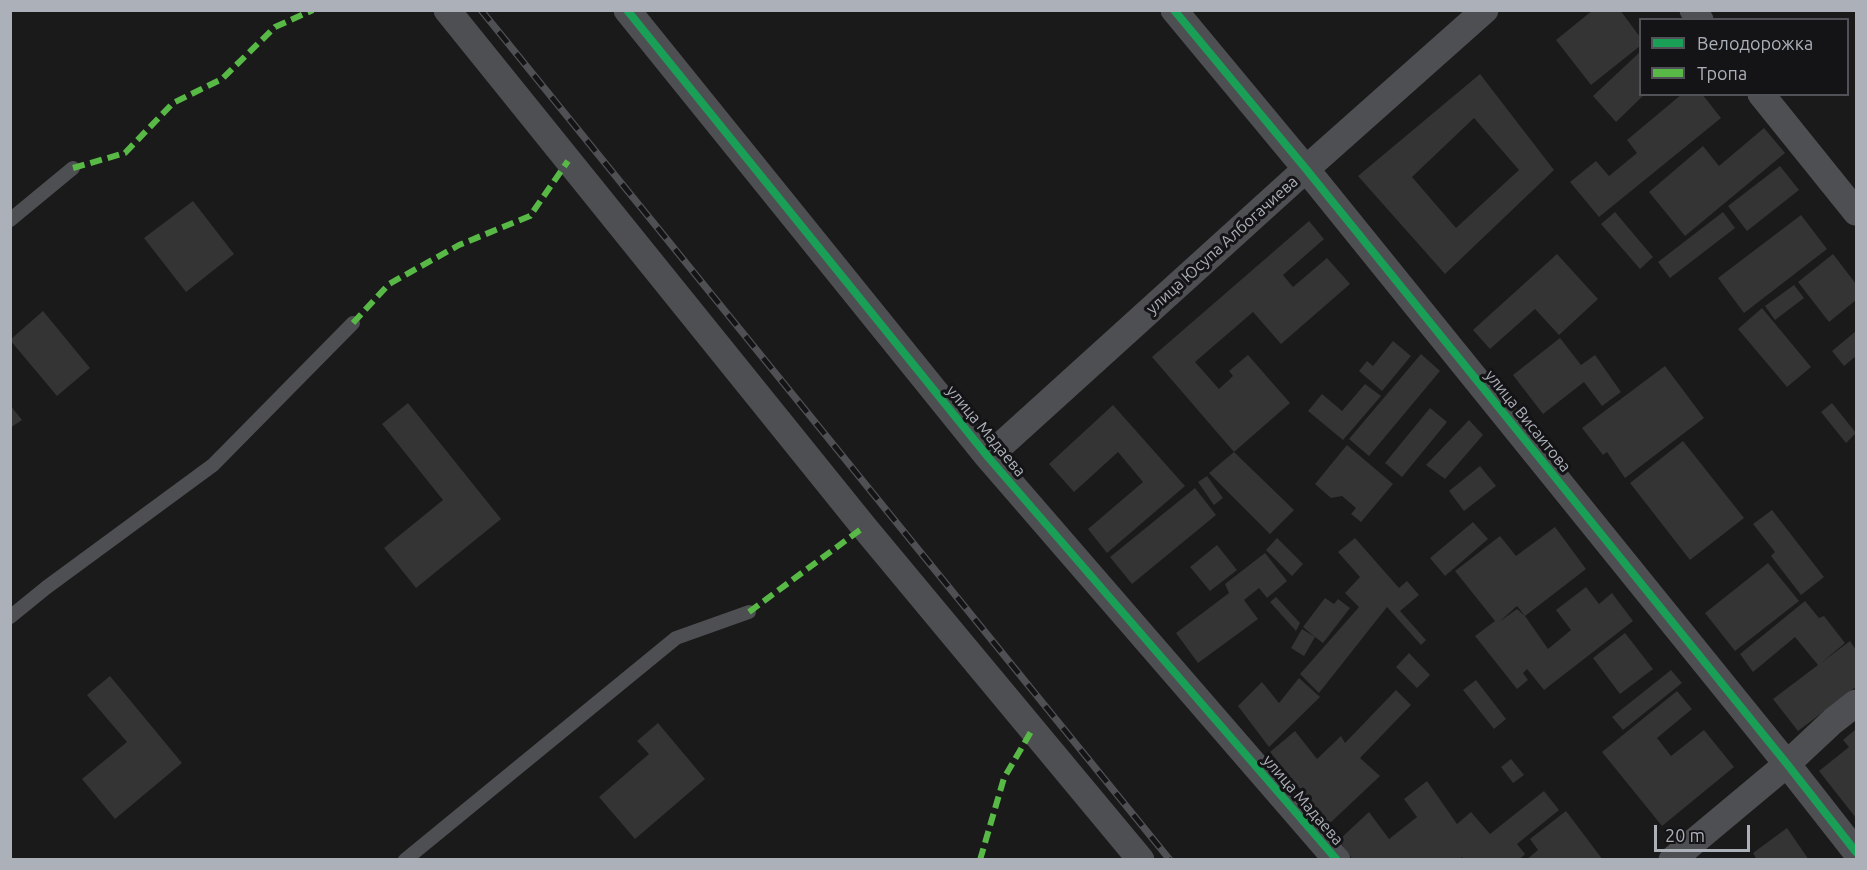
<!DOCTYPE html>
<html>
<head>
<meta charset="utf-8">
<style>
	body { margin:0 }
	#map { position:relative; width:1867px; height:870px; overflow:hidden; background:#1a1a1a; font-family:Ubuntu,sans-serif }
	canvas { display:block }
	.frame { position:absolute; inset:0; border:12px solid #acb0b9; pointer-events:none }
	.legend { position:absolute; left:1639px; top:18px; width:210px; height:78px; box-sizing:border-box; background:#141416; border:2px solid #515257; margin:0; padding:8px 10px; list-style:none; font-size:18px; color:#acb0b9 }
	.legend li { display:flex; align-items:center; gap:12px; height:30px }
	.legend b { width:30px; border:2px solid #515257 }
	.scale { position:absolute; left:1654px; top:825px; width:96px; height:27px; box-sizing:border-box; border:3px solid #acb0b9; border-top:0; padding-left:8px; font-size:18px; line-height:21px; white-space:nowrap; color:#acb0b9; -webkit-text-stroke:4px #141416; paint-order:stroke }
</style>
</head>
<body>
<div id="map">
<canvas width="1867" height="870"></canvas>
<div class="frame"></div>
<ul class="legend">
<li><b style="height:8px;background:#1a9f57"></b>Велодорожка</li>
<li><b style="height:8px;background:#58b947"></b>Тропа</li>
</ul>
<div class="scale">20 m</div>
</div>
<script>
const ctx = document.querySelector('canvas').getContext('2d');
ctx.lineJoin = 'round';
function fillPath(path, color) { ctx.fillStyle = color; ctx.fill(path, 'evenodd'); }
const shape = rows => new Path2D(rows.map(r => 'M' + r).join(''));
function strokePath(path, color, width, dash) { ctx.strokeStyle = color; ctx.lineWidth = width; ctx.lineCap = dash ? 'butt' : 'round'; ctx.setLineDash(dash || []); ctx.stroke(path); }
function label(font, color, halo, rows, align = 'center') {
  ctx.font = font + ' Ubuntu,sans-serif'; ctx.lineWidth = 6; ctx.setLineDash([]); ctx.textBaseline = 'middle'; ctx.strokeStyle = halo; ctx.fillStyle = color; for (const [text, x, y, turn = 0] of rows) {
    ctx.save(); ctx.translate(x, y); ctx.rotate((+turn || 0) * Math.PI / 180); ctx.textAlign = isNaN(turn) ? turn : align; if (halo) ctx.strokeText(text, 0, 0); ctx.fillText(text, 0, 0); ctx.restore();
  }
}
fillPath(shape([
	[1593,10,1620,10,1640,37,1640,46,1591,85,1556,40],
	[1640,52,1640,94,1645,94,1616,122,1593,96],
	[1480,74,1554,170,1445,274,1358,176],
	[1474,118,1519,170,1456,228,1412,177],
	[1682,94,1702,94,1721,118,1599,217,1570,182,1596,161,1609,176,1637,153,1627,140],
	[1764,128,1785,153,1685,236,1649,192,1703,146,1719,166],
	[1780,166,1799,190,1747,231,1728,206],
	[193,201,234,254,186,292,144,238],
	[1615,212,1653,257,1640,269,1601,224],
	[1723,212,1735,228,1670,278,1658,262],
	[1801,215,1827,249,1744,313,1718,278],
	[1309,221,1324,239,1283,275,1293,287,1327,258,1350,284,1281,344,1253,312,1195,362,1219,389,1233,376,1229,371,1248,355,1290,403,1234,452,1294,510,1270,534,1209,473,1234,452,1152,357],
	[1557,254,1598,299,1559,335,1535,309,1490,349,1473,330],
	[1833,254,1856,284,1856,300,1829,322,1798,282],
	[1794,285,1804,298,1775,320,1765,306],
	[1762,308,1811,367,1787,387,1738,329],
	[43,311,90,368,57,396,10,340],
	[1856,331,1856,356,1844,366,1832,351],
	[1560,338,1581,365,1595,355,1621,392,1602,406,1584,382,1543,414,1513,375],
	[1393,341,1411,356,1382,391,1359,371,1367,361,1373,366],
	[1421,354,1440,371,1369,456,1349,439],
	[1665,366,1704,418,1625,478,1607,452,1603,455,1582,428],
	[1365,384,1381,396,1343,440,1308,411,1322,394,1342,411],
	[408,403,501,519,416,588,384,548,443,500,382,424],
	[1832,403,1856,433,1846,443,1821,412],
	[10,405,22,420,10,428],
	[1113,405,1185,486,1107,553,1088,529,1143,482,1118,452,1074,492,1049,464],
	[1430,408,1447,422,1402,477,1385,463],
	[1469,420,1483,435,1445,479,1426,465],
	[1683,441,1744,518,1690,560,1630,483],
	[1347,445,1393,484,1361,522,1351,514,1356,508,1342,496,1331,498,1315,484],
	[1480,466,1496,486,1464,511,1449,491],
	[1207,476,1223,498,1214,505,1198,482],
	[1195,488,1216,515,1132,584,1110,557],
	[1772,510,1824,577,1801,595,1771,556,1775,552,1753,524],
	[1473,522,1488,539,1445,576,1430,558],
	[1555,527,1586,569,1525,616,1548,649,1571,630,1556,610,1586,587,1599,604,1612,593,1633,621,1544,690,1527,669,1523,673,1528,680,1517,689,1475,636,1495,621,1455,571,1500,536,1516,556],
	[1517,606,1525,616,1517,609,1499,622],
	[1277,538,1303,564,1292,576,1266,550],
	[1355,538,1399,588,1407,581,1419,595,1400,611,1426,640,1421,645,1387,607,1319,693,1300,674,1359,607,1345,593,1360,577,1338,552],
	[1217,545,1237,570,1210,591,1190,567],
	[1265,553,1287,581,1267,598,1259,588,1244,600,1258,619,1198,663,1176,633,1229,593,1225,584],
	[1768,563,1799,601,1735,651,1705,613],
	[1276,597,1300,623,1296,631,1270,602],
	[1325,598,1334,604,1338,599,1350,608,1323,643,1315,637,1304,656,1291,648,1302,629,1315,637,1303,627],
	[1805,601,1819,618,1824,616,1845,643,1821,663,1850,641,1856,650,1856,687,1798,731,1773,699,1818,665,1795,637,1753,672,1740,654],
	[1625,633,1653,669,1620,694,1593,658],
	[1409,653,1430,675,1417,688,1396,667],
	[1671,670,1682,683,1623,730,1612,717],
	[110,676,182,763,115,819,82,779,127,742,87,695],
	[1299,678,1320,697,1269,747,1238,706,1262,682,1279,703],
	[1476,680,1506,719,1494,729,1463,690],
	[1396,690,1411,705,1360,758,1380,776,1329,824,1270,752,1295,731,1317,759,1341,736,1345,743],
	[1677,691,1692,709,1657,738,1671,756,1704,730,1734,767,1662,826,1602,752],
	[658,723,705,779,635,839,599,797,649,754,637,741],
	[1856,729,1856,818,1819,771,1849,747,1843,740],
	[1511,759,1524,775,1513,783,1501,767],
	[1427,781,1457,824,1471,812,1490,834,1544,791,1559,810,1517,844,1525,854,1519,860,1464,860,1462,857,1458,860,1353,860,1339,840,1369,812,1389,839,1417,817,1404,799],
	[1566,811,1603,860,1526,860,1538,850,1530,839],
	[1787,828,1809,860,1757,860,1753,853]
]), '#343435');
strokePath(shape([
	[10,220,73,168],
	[10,617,47,587,213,465,353,323],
	[405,860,676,638,749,612]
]), '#4e4f52', 14);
strokePath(shape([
	[447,10,864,527,1141,860],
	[627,10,988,457,1337,860],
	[1174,10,1306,169,1787,764,1856,852],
	[1693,10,1700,20],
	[1761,94,1856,212],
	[988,457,1306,169,1485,10],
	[1672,860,1787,764,1833,721,1856,703]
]), '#4e4f52', 27);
const rail = shape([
	[481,10,1170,860]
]);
strokePath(rail, '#4f5053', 7);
strokePath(rail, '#141416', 4.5, [14]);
strokePath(shape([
	[73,168,125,153,173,103,222,79,275,27,313,10],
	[353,323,389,284,459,245,530,216,568,161],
	[749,612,864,527],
	[980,860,1004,778,1032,730]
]), '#58b947', 6, [12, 6]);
strokePath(shape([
	[627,10,988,457,1337,860],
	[1174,10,1306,169,1787,764,1856,852]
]), '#1a9f57', 8);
label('16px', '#acb0b9', '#141416', [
	["улица Юсупа Албогачиева",1222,245,-42],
	["улица Висаитова",1528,421,51],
	["улица Мадаева",986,431,50],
	["улица Мадаева",1303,800,49]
]);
</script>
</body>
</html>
